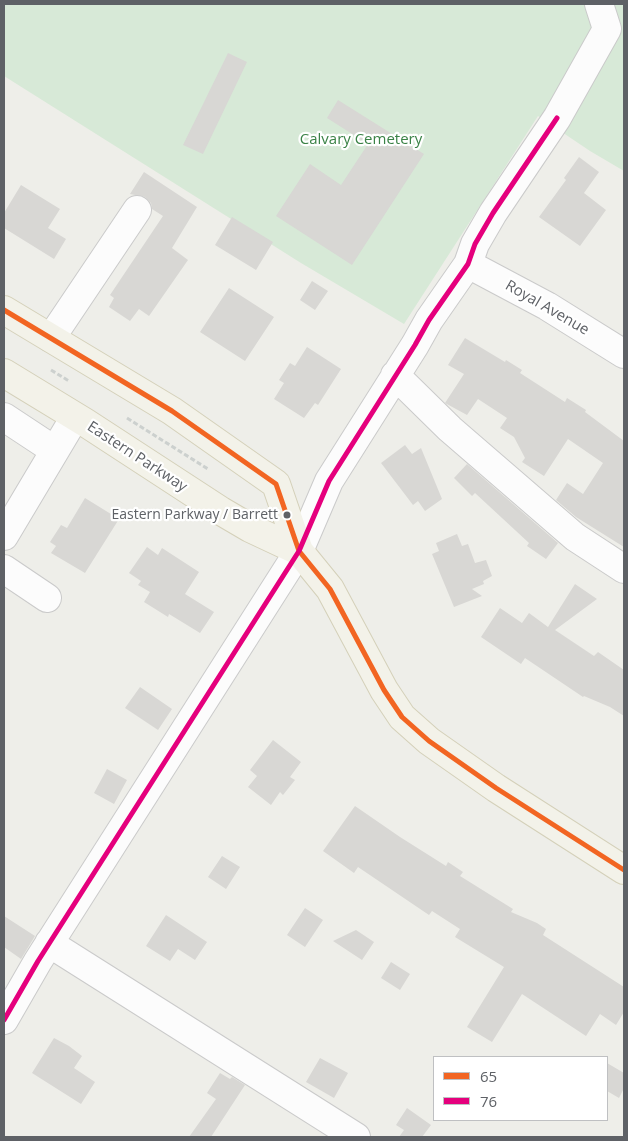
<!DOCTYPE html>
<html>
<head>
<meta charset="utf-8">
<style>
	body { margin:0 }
	#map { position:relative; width:628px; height:1141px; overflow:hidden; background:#eeeee9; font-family:"Open Sans",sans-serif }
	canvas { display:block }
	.frame { position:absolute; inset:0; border:5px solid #5e6166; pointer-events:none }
	.legend { position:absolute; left:433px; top:1056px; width:175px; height:65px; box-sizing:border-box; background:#fff; border:1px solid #bfc0c2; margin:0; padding:6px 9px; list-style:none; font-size:15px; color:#5e6166 }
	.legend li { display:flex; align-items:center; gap:10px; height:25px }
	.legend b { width:25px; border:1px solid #bfc0c2 }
</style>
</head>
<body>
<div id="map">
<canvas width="628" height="1141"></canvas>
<div class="frame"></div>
<ul class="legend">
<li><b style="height:6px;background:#f26522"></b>65</li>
<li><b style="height:6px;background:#e5007d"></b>76</li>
</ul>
</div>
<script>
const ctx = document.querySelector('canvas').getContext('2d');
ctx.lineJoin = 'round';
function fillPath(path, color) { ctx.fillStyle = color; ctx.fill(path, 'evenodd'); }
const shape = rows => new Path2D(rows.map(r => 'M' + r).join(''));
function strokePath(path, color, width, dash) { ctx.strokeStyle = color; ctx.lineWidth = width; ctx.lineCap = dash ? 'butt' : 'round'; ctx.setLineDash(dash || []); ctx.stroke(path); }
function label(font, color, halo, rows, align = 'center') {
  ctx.font = font + ' "Open Sans",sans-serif'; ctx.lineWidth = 4.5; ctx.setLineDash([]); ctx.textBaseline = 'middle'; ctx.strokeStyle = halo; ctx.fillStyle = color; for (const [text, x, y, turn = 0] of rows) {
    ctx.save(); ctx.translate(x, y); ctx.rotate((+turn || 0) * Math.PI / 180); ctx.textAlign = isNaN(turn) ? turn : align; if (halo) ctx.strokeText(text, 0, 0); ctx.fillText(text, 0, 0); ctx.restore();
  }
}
fillPath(shape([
	[4,4,624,4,624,171,590,151,538,116,404,324,301,263,4,76]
]), '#d7e9d7');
fillPath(shape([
	[228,53,247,62,203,154,183,145],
	[338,100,424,154,352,265,276,216,310,164,341,185,368,144,327,118],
	[579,157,599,172,584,193,606,210,580,246,539,217,566,180,564,178],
	[144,172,197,207,172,248,188,260,149,316,139,309,130,321,109,307,114,298,110,295,163,216,152,209,151,203,145,197,130,194],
	[21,185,60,209,48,228,66,239,54,259,4,228,4,213],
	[232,217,273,242,256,270,215,245],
	[312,281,328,291,315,310,300,300],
	[229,288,274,317,245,361,200,332],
	[465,338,505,362,506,360,522,370,520,373,565,402,567,398,586,410,585,412,624,441,624,547,576,517,556,500,567,483,583,494,603,463,568,439,544,476,522,462,525,458,514,437,500,428,507,418,478,399,467,415,445,403,464,374,448,365],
	[307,347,341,369,318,405,315,403,304,418,274,399,284,383,279,380,290,363,295,366],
	[405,445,412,454,421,448,442,499,425,511,418,501,413,505,381,463],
	[467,464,558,543,546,559,527,546,529,543,475,493,472,496,454,478],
	[85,498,119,519,85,573,51,553,56,546,50,542,61,525,67,528],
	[457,534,462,546,468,544,475,563,486,560,492,576,483,581,484,584,472,589,482,596,454,607,432,554,439,551,436,543],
	[147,547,158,555,162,548,199,572,185,594,214,612,200,633,169,614,168,617,144,602,150,592,138,585,141,581,129,573],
	[575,584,597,599,555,630,594,656,598,652,624,670,624,716,610,707,584,696,583,697,525,658,521,664,481,637,500,608,522,623,529,613,548,627],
	[140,687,172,709,158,730,125,708],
	[273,740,301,762,290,777,295,780,283,795,280,792,271,805,248,787,257,776,250,770],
	[107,769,127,780,114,804,94,793],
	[355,806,400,837,446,866,448,862,463,872,460,876,513,909,511,912,537,923,546,929,543,935,624,987,624,1012,616,1025,600,1014,586,1036,522,994,492,1042,467,1027,504,967,455,937,460,929,432,911,429,915,358,867,354,873,323,851],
	[222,856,240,867,226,889,208,877],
	[305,908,323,920,305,947,287,935],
	[166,915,207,942,195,960,178,949,170,961,146,946],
	[4,916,35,936,21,959,4,947],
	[356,930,374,942,362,960,333,941],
	[391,962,410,974,400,990,381,978],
	[54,1038,69,1046,82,1056,74,1068,95,1082,81,1104,32,1073],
	[320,1058,348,1073,334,1098,306,1082],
	[607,1063,624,1073,624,1088,619,1098,607,1091],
	[220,1073,230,1079,232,1077,245,1085,211,1137,189,1137,216,1099,207,1093],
	[407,1108,431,1125,422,1137,399,1137,404,1130,396,1125]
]), '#d8d7d4');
const minor = shape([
	[468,264,547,306,624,354],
	[51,338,137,210],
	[395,375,450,429,575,537,624,569],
	[4,417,54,450],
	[4,536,75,417],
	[4,569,47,598],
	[49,943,356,1137],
	[4,1020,38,961,299,551,329,481,415,345,429,320,468,264,475,244,493,213,557,118,607,29,599,4]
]);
const major = shape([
	[4,310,172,411,276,484,299,551,330,589,384,690,402,717,429,741,496,788,624,870],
	[4,373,86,423,221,511,250,528,299,551]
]);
strokePath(minor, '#cacaca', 30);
strokePath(major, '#d4d0b9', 30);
strokePath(shape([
	[51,370,69,381],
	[127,418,208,469]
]), '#ccd0ce', 3, [5, 2.5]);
strokePath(minor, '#fcfcfc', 28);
strokePath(major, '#f3f2e9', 28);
strokePath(shape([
	[4,310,172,411,276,484,299,551,330,589,384,690,402,717,429,741,496,788,624,870]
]), '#f26522', 5);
strokePath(shape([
	[4,1020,38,961,299,551,329,481,415,345,429,320,468,264,475,244,493,213,557,118]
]), '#e5007d', 5);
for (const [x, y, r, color] of [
	[287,515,4.5,"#5e6166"]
]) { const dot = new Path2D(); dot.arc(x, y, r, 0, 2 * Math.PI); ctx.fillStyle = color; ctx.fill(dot); strokePath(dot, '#fff', 2); }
label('14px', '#5e6166', '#fff', [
	["Eastern Parkway / Barrett",278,515]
], 'right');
label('15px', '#3a8246', '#fff', [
	["Calvary Cemetery",361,140]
]);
label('15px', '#5e6166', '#fff', [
	["Royal Avenue",547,308,30],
	["Eastern Parkway",137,457,33]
]);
</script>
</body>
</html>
